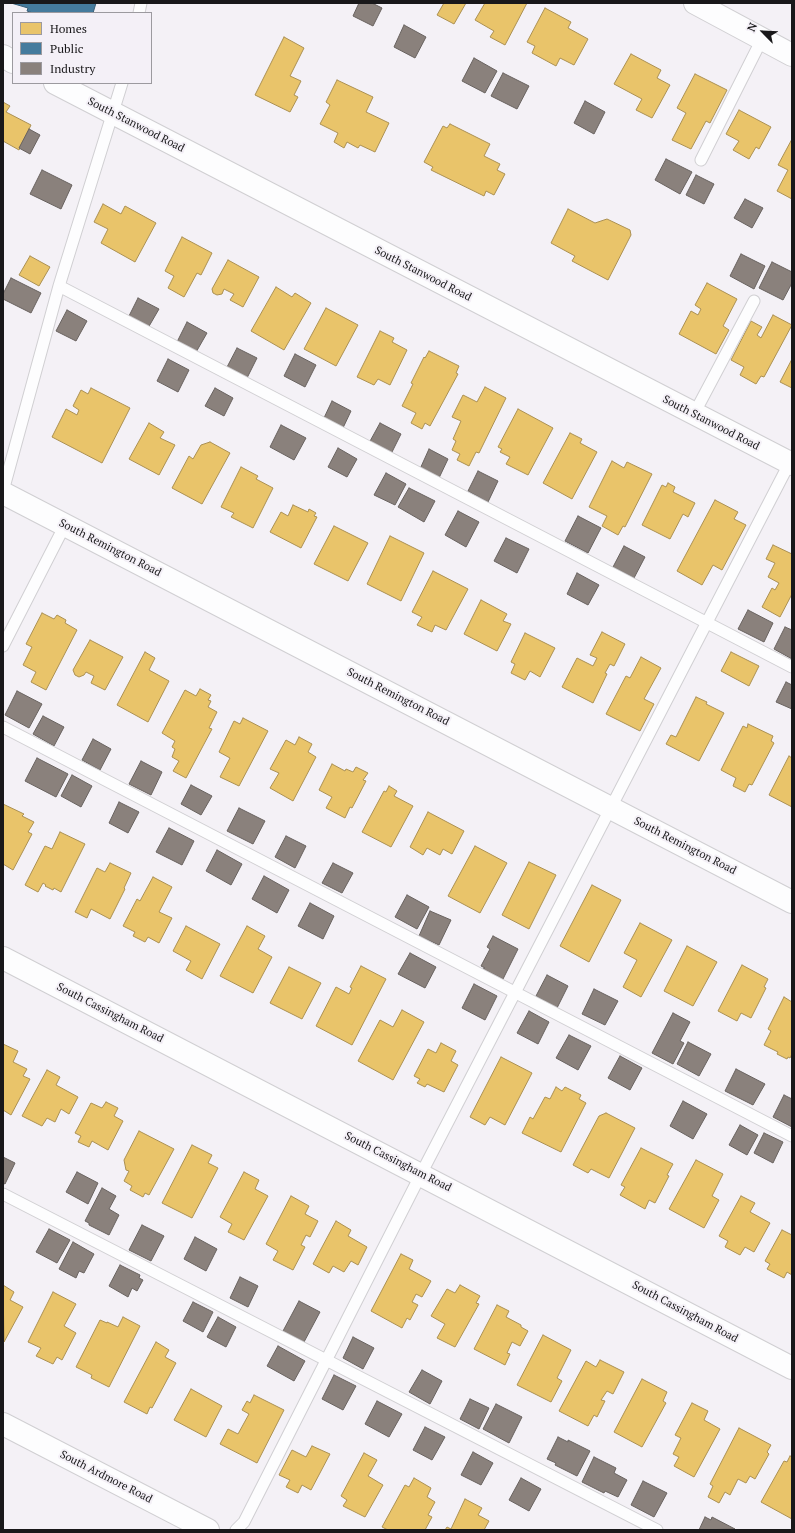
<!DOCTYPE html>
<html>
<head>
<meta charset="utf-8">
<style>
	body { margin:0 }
	#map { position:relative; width:795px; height:1533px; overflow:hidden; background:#f4f1f6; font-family:"PT Serif",serif }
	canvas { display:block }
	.frame { position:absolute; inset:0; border:4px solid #19181a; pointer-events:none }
	.legend { position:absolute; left:12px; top:12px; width:140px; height:72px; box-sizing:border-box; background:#f4f0f7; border:1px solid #9c9a9f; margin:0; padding:5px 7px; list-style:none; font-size:12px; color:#19181a }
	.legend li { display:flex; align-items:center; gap:8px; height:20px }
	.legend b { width:20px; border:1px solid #9c9a9f }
	.north { position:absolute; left:743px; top:12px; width:40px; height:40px; -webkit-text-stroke:3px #f4f0f7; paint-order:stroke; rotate:294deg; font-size:11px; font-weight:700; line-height:16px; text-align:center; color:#19181a }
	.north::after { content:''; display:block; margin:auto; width:14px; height:18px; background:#19181a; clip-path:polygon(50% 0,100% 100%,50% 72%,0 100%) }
</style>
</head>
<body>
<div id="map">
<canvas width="795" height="1533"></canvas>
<div class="frame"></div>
<ul class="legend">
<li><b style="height:11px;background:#e9c46a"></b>Homes</li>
<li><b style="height:11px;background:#457b9d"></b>Public</li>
<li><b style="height:11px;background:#8a817c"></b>Industry</li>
</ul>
<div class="north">N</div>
</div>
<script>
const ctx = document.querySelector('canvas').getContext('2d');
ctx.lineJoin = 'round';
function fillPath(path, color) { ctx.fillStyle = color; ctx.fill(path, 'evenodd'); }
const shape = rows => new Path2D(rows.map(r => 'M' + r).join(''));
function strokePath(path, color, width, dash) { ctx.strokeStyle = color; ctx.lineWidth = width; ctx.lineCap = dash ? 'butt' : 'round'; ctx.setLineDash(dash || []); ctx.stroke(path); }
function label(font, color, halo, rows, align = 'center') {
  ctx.font = font + ' "PT Serif",serif'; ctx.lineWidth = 4; ctx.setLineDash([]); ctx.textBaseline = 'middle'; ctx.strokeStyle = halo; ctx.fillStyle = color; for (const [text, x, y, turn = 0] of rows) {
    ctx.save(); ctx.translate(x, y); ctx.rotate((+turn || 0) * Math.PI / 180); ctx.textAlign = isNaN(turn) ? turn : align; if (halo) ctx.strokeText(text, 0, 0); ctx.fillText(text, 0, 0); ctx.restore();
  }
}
const homes = shape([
	[444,3,466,3,454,24,437,15,444,3],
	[485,3,527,3,505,45,490,37,494,31,475,20,485,3],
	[545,8,571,22,568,28,588,39,574,65,560,58,556,66,532,53,535,46,527,42,545,8],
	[284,37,304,48,290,76,301,81,294,95,298,97,290,112,255,95,284,37],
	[631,54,661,70,657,78,670,85,652,118,636,110,642,99,614,84,631,54],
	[695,74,727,90,710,123,706,121,691,149,672,140,686,113,677,108,695,74],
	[337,80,373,97,366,112,389,123,375,152,360,145,358,148,347,142,344,148,334,142,338,133,320,124,330,105,326,102,337,80],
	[3,102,10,106,6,112,31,125,19,150,3,141,3,102],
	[739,110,771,127,759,149,756,147,749,159,733,150,739,141,726,134,739,110],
	[450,124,490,144,484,156,500,164,497,170,505,174,494,195,486,191,484,196,431,170,433,167,424,162,443,126,447,128,450,124],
	[792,139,792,199,777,191,788,170,778,165,792,139],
	[103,204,121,214,125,206,156,223,135,262,101,243,108,229,94,222,103,204],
	[568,209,595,223,607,219,630,230,631,235,608,280,572,261,575,256,551,243,568,209],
	[182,237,212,253,201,275,197,273,184,297,168,288,174,276,165,271,182,237],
	[30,256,50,267,39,286,19,275,30,256],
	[228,260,259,277,243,307,230,300,234,294,224,289,222,294,217,295,213,293,212,289,228,260],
	[707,283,737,299,723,326,729,330,716,354,679,334,691,311,698,315,701,309,695,305,707,283],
	[276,287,292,297,295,293,311,303,284,350,251,331,276,287],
	[326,308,358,325,336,366,304,349,326,308],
	[773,315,792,325,764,377,761,376,756,384,740,375,744,367,731,360,751,321,762,327,757,335,761,338,773,315],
	[380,331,394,338,392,342,407,350,390,385,378,379,374,385,357,377,380,331],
	[429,351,459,366,456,373,458,374,430,426,425,423,422,429,411,423,416,413,402,406,413,384,411,383,424,357,425,358,429,351],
	[792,359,792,388,780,382,792,359],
	[485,387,506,398,479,453,476,452,469,466,457,460,460,454,452,450,456,441,453,439,461,421,452,417,463,395,477,402,485,387],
	[91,388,130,408,102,463,52,437,66,409,77,415,79,410,73,406,81,390,88,394,91,388],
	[518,409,553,428,528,475,506,464,510,457,500,452,502,449,498,447,518,409],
	[149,423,164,432,160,438,175,445,159,475,129,459,149,423],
	[570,433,582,439,580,443,597,452,572,499,543,483,570,433],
	[210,442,230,453,202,504,172,488,189,456,193,459,201,445,210,442],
	[612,461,624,468,627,462,652,474,625,527,623,526,618,535,602,526,607,516,589,507,612,461],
	[241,467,258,476,256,479,273,488,253,528,231,517,234,513,221,507,241,467],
	[668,483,675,487,673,492,695,503,688,517,683,514,670,539,642,525,662,485,666,487,668,483],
	[715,500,738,512,734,519,746,525,722,570,713,565,702,585,677,571,715,500],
	[293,505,308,512,309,509,316,513,314,516,317,517,301,548,270,532,281,512,288,516,293,505],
	[334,526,368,543,348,581,314,564,334,526],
	[390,536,424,553,401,601,367,584,390,536],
	[773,545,792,554,792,594,780,617,762,607,772,588,775,590,779,583,768,577,775,563,766,559,773,545],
	[433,571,468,589,446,630,435,625,432,632,417,625,422,617,412,612,433,571],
	[481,600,507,614,503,621,511,624,497,651,464,634,481,600],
	[42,613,54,619,57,615,66,620,65,623,77,630,46,690,31,682,36,672,23,665,32,647,26,644,42,613],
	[602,632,625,644,614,666,610,664,605,673,607,674,593,703,562,687,577,658,593,666,597,658,590,655,602,632],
	[525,633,555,648,540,677,530,671,525,680,511,673,515,664,511,662,525,633],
	[90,640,123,657,105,690,91,683,94,676,86,672,84,675,79,677,75,675,73,670,90,640],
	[145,652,155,658,149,670,169,681,148,722,117,705,145,652],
	[731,652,759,666,749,686,721,671,731,652],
	[641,657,661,668,644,699,654,704,640,731,606,714,626,676,630,678,641,657],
	[200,689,211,695,208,700,211,701,208,707,217,712,209,728,212,729,186,778,173,771,179,761,172,757,175,749,172,747,175,741,162,733,185,690,196,696,200,689],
	[696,697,707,702,706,704,724,713,699,761,666,744,671,735,676,737,696,697],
	[243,718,268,731,239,786,220,777,230,758,219,752,234,721,240,724,243,718],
	[748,724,773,736,771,741,774,743,752,785,749,784,745,792,733,786,736,778,721,770,743,726,747,728,748,724],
	[299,737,312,744,308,752,316,757,293,801,270,788,279,773,270,769,286,740,295,745,299,737],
	[789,756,792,758,792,807,769,795,789,756],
	[332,764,345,771,346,769,353,772,356,767,368,773,363,780,366,781,352,808,350,807,345,818,326,808,332,797,319,790,332,764],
	[389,786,397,791,394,796,413,806,391,847,362,832,384,791,386,792,389,786],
	[3,804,24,814,22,816,34,822,28,832,32,834,13,870,3,864,3,804],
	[428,812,464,831,452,854,443,849,440,855,427,848,423,855,410,847,428,812],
	[60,832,85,844,61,892,54,888,53,890,45,886,46,885,43,883,38,892,25,885,45,846,52,849,60,832],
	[475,846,507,863,480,913,448,896,475,846],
	[529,862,556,875,529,929,502,915,529,862],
	[110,863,131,873,124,888,125,889,110,919,91,909,87,918,75,912,97,868,105,872,110,863],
	[153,877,172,887,159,912,172,918,159,943,148,937,145,942,133,936,135,932,123,926,137,899,140,901,153,877],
	[592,885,621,900,589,962,560,946,592,885],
	[640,923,672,940,641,997,623,987,637,960,624,953,640,923],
	[186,926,220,944,202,979,186,970,191,961,173,951,186,926],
	[247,926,265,936,258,949,272,957,253,993,220,976,247,926],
	[687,946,717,962,693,1006,664,991,687,946],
	[742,965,768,979,764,987,766,988,751,1018,741,1013,737,1021,718,1011,742,965],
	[361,966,386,979,352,1045,316,1026,336,987,349,994,352,988,350,987,361,966],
	[289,967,321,983,302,1019,270,1003,289,967],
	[784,997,792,1002,792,1054,790,1058,788,1057,787,1059,777,1054,778,1052,764,1045,771,1031,768,1029,784,997],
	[402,1010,424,1022,393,1080,358,1061,380,1020,393,1027,402,1010],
	[441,1043,456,1051,451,1061,458,1065,444,1092,427,1084,425,1087,417,1083,420,1079,414,1076,428,1049,436,1053,441,1043],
	[3,1044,18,1051,13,1062,27,1069,23,1076,30,1079,11,1115,3,1110,3,1044],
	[501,1057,532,1073,505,1125,490,1117,485,1125,470,1117,501,1057],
	[47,1070,60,1077,56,1085,78,1097,69,1114,61,1109,55,1122,47,1118,42,1126,22,1116,47,1070],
	[556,1087,562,1091,565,1087,581,1095,579,1099,586,1103,561,1152,522,1133,530,1117,533,1119,545,1097,550,1099,556,1087],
	[106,1102,118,1108,114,1116,123,1121,108,1150,92,1141,89,1147,78,1142,81,1136,75,1133,91,1103,102,1108,106,1102],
	[606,1113,635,1128,609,1178,591,1169,588,1173,573,1165,599,1116,606,1113],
	[139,1131,174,1149,149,1195,145,1193,143,1197,130,1190,132,1186,124,1181,129,1171,126,1170,124,1160,139,1131],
	[192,1145,212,1155,208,1163,218,1168,192,1218,162,1203,192,1145],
	[641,1148,673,1164,667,1175,669,1176,655,1203,649,1200,645,1209,620,1195,625,1187,621,1185,641,1148],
	[696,1160,723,1174,712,1196,719,1200,704,1228,669,1209,696,1160],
	[244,1172,259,1180,255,1189,268,1196,244,1240,228,1232,232,1224,220,1217,244,1172],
	[291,1196,309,1206,305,1214,318,1221,310,1237,306,1235,301,1245,305,1247,293,1270,273,1260,278,1251,266,1244,291,1196],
	[741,1196,755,1203,750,1212,770,1223,754,1252,745,1247,740,1255,725,1247,728,1241,719,1236,741,1196],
	[336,1221,351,1230,348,1236,367,1247,358,1265,351,1261,344,1272,333,1266,329,1273,313,1264,336,1221],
	[782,1230,792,1235,792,1275,787,1272,784,1278,767,1269,770,1264,765,1261,782,1230],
	[401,1254,413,1260,409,1269,431,1281,422,1297,416,1294,412,1302,418,1305,410,1320,407,1318,402,1328,371,1311,401,1254],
	[3,1285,14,1292,10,1300,23,1307,4,1342,3,1285],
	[460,1285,480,1296,476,1303,479,1304,455,1347,437,1338,445,1324,431,1316,447,1289,455,1293,460,1285],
	[53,1292,76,1304,64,1326,76,1333,62,1360,57,1357,53,1364,36,1356,41,1348,28,1342,53,1292],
	[497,1305,509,1311,506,1317,521,1325,521,1327,528,1331,520,1346,512,1342,507,1353,510,1354,505,1365,474,1349,497,1305],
	[123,1317,140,1326,109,1387,91,1378,92,1375,76,1367,100,1320,107,1323,107,1322,118,1327,123,1317],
	[543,1335,571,1350,557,1378,562,1381,551,1402,517,1385,543,1335],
	[156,1342,169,1350,165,1357,176,1363,152,1408,150,1407,147,1414,124,1402,156,1342],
	[600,1360,624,1372,613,1394,607,1391,601,1400,605,1401,597,1417,594,1415,588,1426,559,1411,586,1361,596,1367,600,1360],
	[642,1379,667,1392,663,1401,666,1403,642,1447,614,1432,642,1379],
	[191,1389,222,1406,206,1437,174,1420,191,1389],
	[254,1395,284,1410,257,1463,220,1444,228,1429,238,1434,249,1414,242,1410,247,1401,250,1403,254,1395],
	[692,1403,708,1411,704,1420,720,1429,694,1477,674,1466,679,1457,673,1454,681,1438,675,1435,692,1403],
	[739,1428,771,1445,767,1452,769,1454,755,1479,750,1476,746,1483,738,1479,730,1495,725,1492,719,1503,708,1497,713,1486,710,1484,739,1428],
	[312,1446,330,1454,311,1490,302,1485,298,1493,286,1487,290,1480,279,1475,292,1450,306,1457,312,1446],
	[364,1453,377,1460,368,1476,383,1485,365,1517,343,1506,347,1500,341,1496,364,1453],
	[790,1456,792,1457,792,1519,761,1502,784,1461,787,1462,790,1456],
	[414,1478,431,1488,427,1497,435,1502,428,1515,432,1517,425,1530,388,1530,382,1527,405,1485,409,1487,414,1478],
	[465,1499,482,1508,478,1515,489,1521,484,1530,445,1530,447,1527,451,1529,465,1499]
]);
fillPath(homes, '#e9c46a');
strokePath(homes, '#ab9052', 1);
const public = shape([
	[11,3,96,3,93,13,33,13,27,11,28,8,11,3]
]);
fillPath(public, '#457b9d');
strokePath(public, '#385d76', 1);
const industry = shape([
	[359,3,372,3,382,8,373,26,353,16,359,3],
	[404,25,426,37,415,58,394,47,404,25],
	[474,58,497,71,485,93,462,81,474,58],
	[503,73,529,86,517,109,491,96,503,73],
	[585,101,605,112,594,134,574,123,585,101],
	[29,129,40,135,30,154,19,148,29,129],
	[666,159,692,172,680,194,655,180,666,159],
	[42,170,72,185,61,209,30,194,42,170],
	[696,175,714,184,704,204,686,195,696,175],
	[745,199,763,208,752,228,734,218,745,199],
	[741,254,765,266,754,289,730,276,741,254],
	[772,262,792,272,792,283,783,300,759,288,772,262],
	[11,278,41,293,31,313,3,299,3,294,11,278],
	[138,298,159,309,148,328,128,318,138,298],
	[67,310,87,321,76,341,56,331,67,310],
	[187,322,207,333,195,354,176,344,187,322],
	[237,348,257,358,246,380,226,369,237,348],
	[295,354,316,365,305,387,284,376,295,354],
	[168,359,189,370,178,392,157,381,168,359],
	[215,388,233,398,224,416,205,406,215,388],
	[332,401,351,411,342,430,323,420,332,401],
	[380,423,401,434,391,454,369,443,380,423],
	[281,425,306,438,294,460,270,447,281,425],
	[338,448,357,459,347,477,328,467,338,448],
	[429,449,448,459,439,478,420,469,429,449],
	[478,471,498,481,488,502,468,491,478,471],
	[386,473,406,484,395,505,374,495,386,473],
	[409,488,435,501,424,522,398,507,409,488],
	[458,511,479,522,466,547,445,535,458,511],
	[578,516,601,528,588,553,565,541,578,516],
	[506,538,529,549,517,573,494,561,506,538],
	[624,546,645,557,634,578,613,567,624,546],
	[577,573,599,585,588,605,567,594,577,573],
	[748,610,773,623,764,642,738,629,748,610],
	[785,627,792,630,792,659,774,649,785,627],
	[786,682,792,685,792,709,776,702,786,682],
	[17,691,42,704,29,728,5,715,17,691],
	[43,716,64,727,54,746,33,734,43,716],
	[93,739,111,749,100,770,82,760,93,739],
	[37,758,68,774,56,797,25,781,37,758],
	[141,761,162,772,151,795,129,784,141,761],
	[72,775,92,786,81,807,61,796,72,775],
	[191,785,212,796,201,815,181,804,191,785],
	[119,802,139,812,128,833,109,823,119,802],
	[239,808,265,821,253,844,227,831,239,808],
	[169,828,194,841,182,865,156,852,169,828],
	[286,836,306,846,295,868,275,857,286,836],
	[217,850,242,864,231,885,206,871,217,850],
	[333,863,353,873,342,893,322,883,333,863],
	[264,876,289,890,277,913,252,899,264,876],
	[407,895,429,907,417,929,395,917,407,895],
	[310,903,334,916,323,939,298,926,310,903],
	[430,911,451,920,439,945,419,936,430,911],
	[493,936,518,949,503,979,483,969,485,968,481,966,490,949,487,947,493,936],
	[410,953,436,967,425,988,398,974,410,953],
	[547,975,568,986,557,1008,536,996,547,975],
	[474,984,497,996,485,1020,462,1008,474,984],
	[594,989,618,1001,605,1025,582,1014,594,989],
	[529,1011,549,1022,538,1044,517,1033,529,1011],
	[673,1013,690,1022,680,1041,684,1043,673,1064,652,1053,673,1013],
	[569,1035,591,1046,578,1070,556,1058,569,1035],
	[688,1042,711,1054,699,1076,677,1064,688,1042],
	[620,1056,642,1068,630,1090,608,1078,620,1056],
	[736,1069,765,1084,753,1105,725,1091,736,1069],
	[784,1095,792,1099,792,1127,773,1117,784,1095],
	[683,1101,707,1114,693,1139,670,1126,683,1101],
	[740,1125,758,1135,747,1155,729,1145,740,1125],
	[764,1133,783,1142,773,1163,754,1153,764,1133],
	[3,1157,15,1163,5,1184,3,1183,3,1157],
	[77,1172,98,1183,88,1204,66,1192,77,1172],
	[102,1188,116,1196,109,1209,119,1215,109,1235,89,1225,89,1223,85,1221,102,1188],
	[142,1225,164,1236,151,1261,129,1250,142,1225],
	[49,1229,70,1240,57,1263,36,1252,49,1229],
	[195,1237,217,1249,206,1271,184,1259,195,1237],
	[73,1242,94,1254,84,1273,79,1271,76,1278,59,1269,73,1242],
	[120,1265,140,1275,139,1278,143,1280,137,1291,132,1288,128,1297,109,1286,120,1265],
	[240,1277,258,1286,248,1307,230,1298,240,1277],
	[299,1301,320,1312,304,1342,283,1331,299,1301],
	[193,1302,213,1312,203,1332,183,1321,193,1302],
	[218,1317,236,1327,226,1347,207,1337,218,1317],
	[353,1337,374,1348,363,1369,343,1358,353,1337],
	[278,1346,305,1361,294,1381,267,1366,278,1346],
	[422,1370,442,1381,430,1404,409,1392,422,1370],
	[334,1375,356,1386,343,1410,322,1399,334,1375],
	[470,1399,489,1408,479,1429,460,1419,470,1399],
	[377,1401,402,1414,389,1437,365,1424,377,1401],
	[496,1404,522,1417,509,1443,483,1429,496,1404],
	[425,1427,445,1437,432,1460,413,1450,425,1427],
	[558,1437,568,1442,568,1440,590,1451,577,1476,555,1465,556,1463,547,1459,558,1437],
	[473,1452,493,1463,481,1485,461,1475,473,1452],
	[594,1457,616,1468,614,1473,627,1480,618,1497,605,1491,604,1493,582,1482,594,1457],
	[521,1478,541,1489,529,1511,509,1500,521,1478],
	[643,1481,667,1493,654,1517,631,1505,643,1481],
	[705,1517,711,1520,712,1517,735,1529,699,1530,705,1517]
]);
fillPath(industry, '#8a817c');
strokePath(industry, '#68625f', 1);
const service = shape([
	[139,13,141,3],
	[701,160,762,39],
	[59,286,792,667],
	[694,414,754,301],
	[3,491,59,286,122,83],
	[3,646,65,525],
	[3,727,792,1136],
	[3,1194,657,1530],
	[236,1530,244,1522,421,1174,791,460]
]);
const minor = shape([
	[695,3,792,55],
	[3,56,13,62],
	[55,83,792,464],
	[3,493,792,902],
	[3,958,792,1368],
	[3,1424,208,1530]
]);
strokePath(service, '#d0cfd2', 13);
strokePath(minor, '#d0cfd2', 24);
strokePath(service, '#fdfdfe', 11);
strokePath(minor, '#fdfdfe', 22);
label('11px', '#19181a', '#f4f0f7', [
	["South Stanwood Road",136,125,27],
	["South Stanwood Road",423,274,27],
	["South Stanwood Road",711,423,27],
	["South Remington Road",110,548,27],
	["South Remington Road",398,697,27],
	["South Remington Road",685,846,27],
	["South Cassingham Road",110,1013,27],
	["South Cassingham Road",398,1162,27],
	["South Cassingham Road",685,1312,28],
	["South Ardmore Road",106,1477,27]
]);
</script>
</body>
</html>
